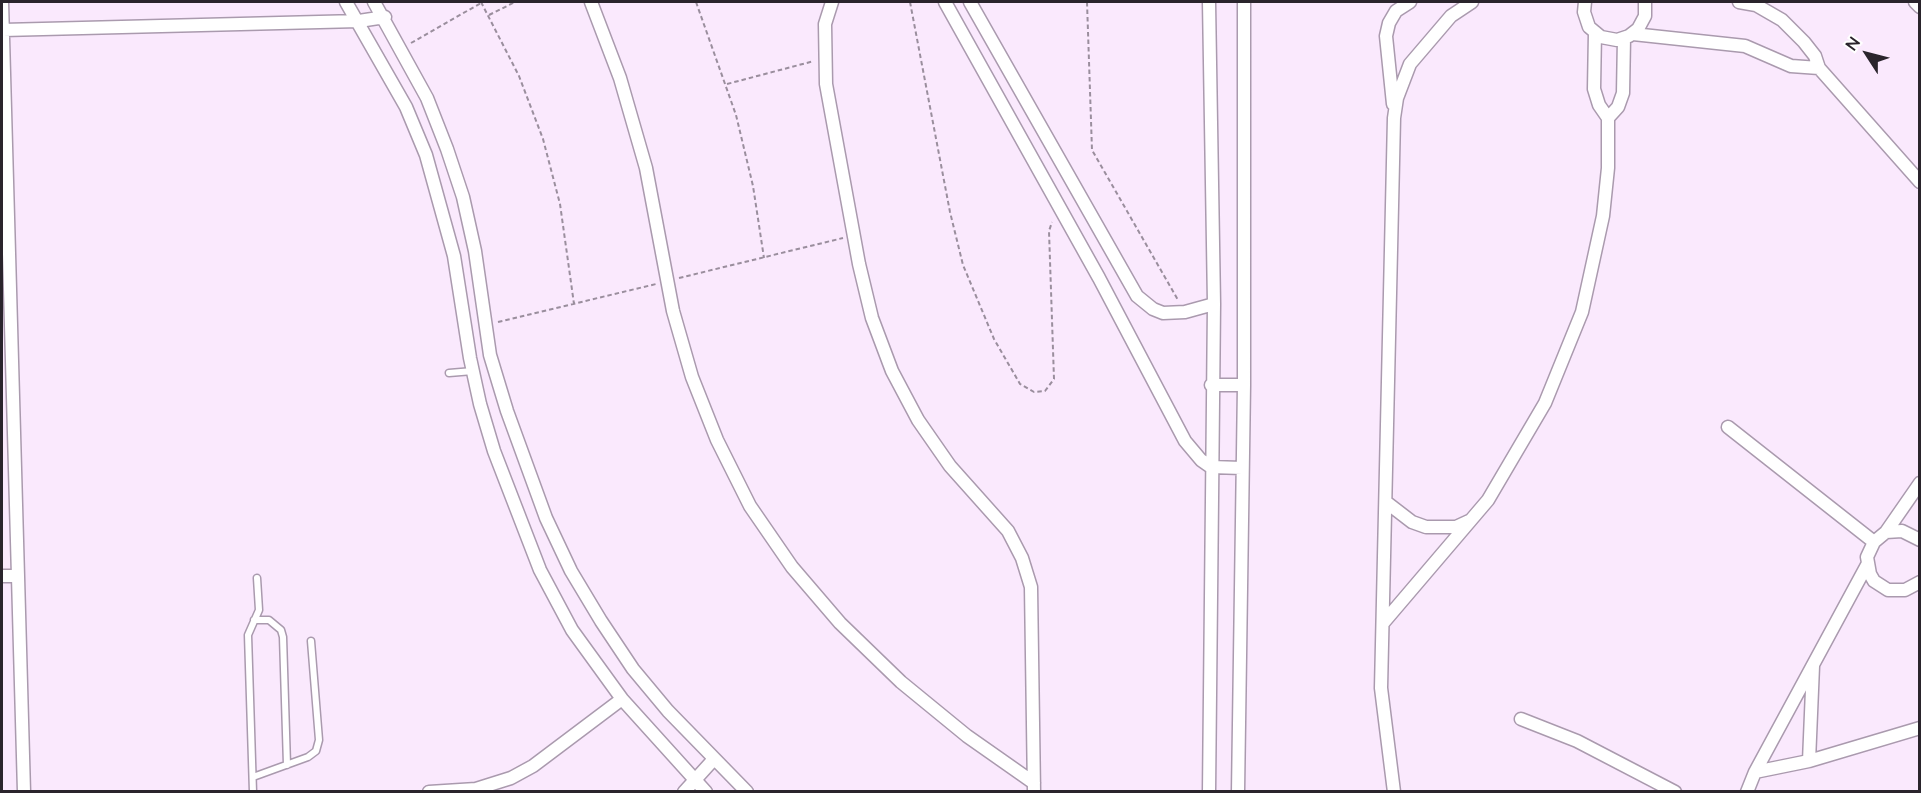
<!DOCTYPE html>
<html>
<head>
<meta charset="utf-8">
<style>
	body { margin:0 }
	#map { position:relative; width:1921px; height:793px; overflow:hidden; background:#fae9fd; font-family:Lato,sans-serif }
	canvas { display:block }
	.frame { position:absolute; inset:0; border:3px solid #2a242c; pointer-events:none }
	.north { position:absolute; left:1837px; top:24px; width:60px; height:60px; -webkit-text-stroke:4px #fff; paint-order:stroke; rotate:306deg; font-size:16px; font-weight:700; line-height:24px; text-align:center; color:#2a242c }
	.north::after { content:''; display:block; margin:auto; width:21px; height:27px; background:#2a242c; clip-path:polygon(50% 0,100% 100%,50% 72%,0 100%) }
</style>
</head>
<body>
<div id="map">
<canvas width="1921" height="793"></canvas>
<div class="frame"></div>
<div class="north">N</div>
</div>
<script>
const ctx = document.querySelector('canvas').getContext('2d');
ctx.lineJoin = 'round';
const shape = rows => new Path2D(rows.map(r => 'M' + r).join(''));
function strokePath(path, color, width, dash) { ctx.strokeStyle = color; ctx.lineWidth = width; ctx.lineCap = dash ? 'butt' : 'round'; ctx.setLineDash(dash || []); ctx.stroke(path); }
const service = shape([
	[449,373,473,371],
	[254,620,269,620,281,630,283,637,287,765],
	[253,777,308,757,316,751,319,740,311,641],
	[253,792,248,635,259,610,257,578]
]);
const minor = shape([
	[2,2,24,792],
	[346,2,406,107,426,155,454,256,470,358,480,404,494,451,540,570,572,630,622,699,706,792],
	[374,2,427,98,447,149,463,197,475,251,490,355,507,411,546,518,571,571,601,621,633,669,668,711,747,792],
	[591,2,620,78,646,168,673,311,692,377,717,440,750,506,792,567,840,623,901,682,967,736,1034,783],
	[832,2,825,24,826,84,859,264,872,318,892,371,918,420,950,466,1008,531,1022,558,1031,587,1034,792],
	[945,2,1099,278,1185,441,1201,460,1211,467,1242,468],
	[970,2,1137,296,1153,309,1163,313,1185,312,1214,304],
	[1585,2,1584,12,1589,27,1601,37,1617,40,1629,36,1638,29,1645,16,1645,2],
	[1739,2,1756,5,1782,20,1804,42,1815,56,1819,68,1920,182],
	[1915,2,1920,7],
	[3,30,359,21,385,17],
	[1633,34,1745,46,1791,66,1819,68],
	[1393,104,1386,36,1389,23,1396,11,1410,2],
	[1608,118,1618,107,1623,93,1624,38],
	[1211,385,1244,385],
	[1728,427,1874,542],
	[1386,502,1412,522,1426,527,1456,527,1469,521],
	[1886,532,1920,483],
	[1920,540,1902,531,1886,532,1874,542,1867,557,1870,574,1874,581,1888,590,1905,590,1920,582],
	[2,576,17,576],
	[1384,622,1488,500,1545,403,1582,312,1603,216,1608,168,1608,118,1599,105,1594,89,1595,32],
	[1521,719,1577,741,1675,792],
	[1809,761,1813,666],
	[1755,772,1809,761,1920,728],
	[429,792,476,789,511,778,533,766,622,699],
	[684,792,714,759],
	[1209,792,1214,304,1209,2],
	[1238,792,1244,385,1244,2],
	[1394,792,1381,688,1394,118,1397,98,1410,64,1451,16,1472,2],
	[1747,792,1755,772,1867,565]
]);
strokePath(service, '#aa9aae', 9);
strokePath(minor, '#aa9aae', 15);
strokePath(shape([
	[481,2,519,76,543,139,560,204,574,304],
	[696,2,736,115,753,186,764,258],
	[910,2,950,212,963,265,994,339,1020,384,1034,392,1045,391,1054,379,1049,231,1052,222],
	[1087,2,1092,150,1178,300],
	[489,15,515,2],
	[411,43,481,3],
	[727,84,814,61],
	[679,278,843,238],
	[498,322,656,284]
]), '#9a8e9d', 2, [4.5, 3]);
strokePath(service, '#fff', 6);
strokePath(minor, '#fff', 12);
</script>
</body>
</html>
